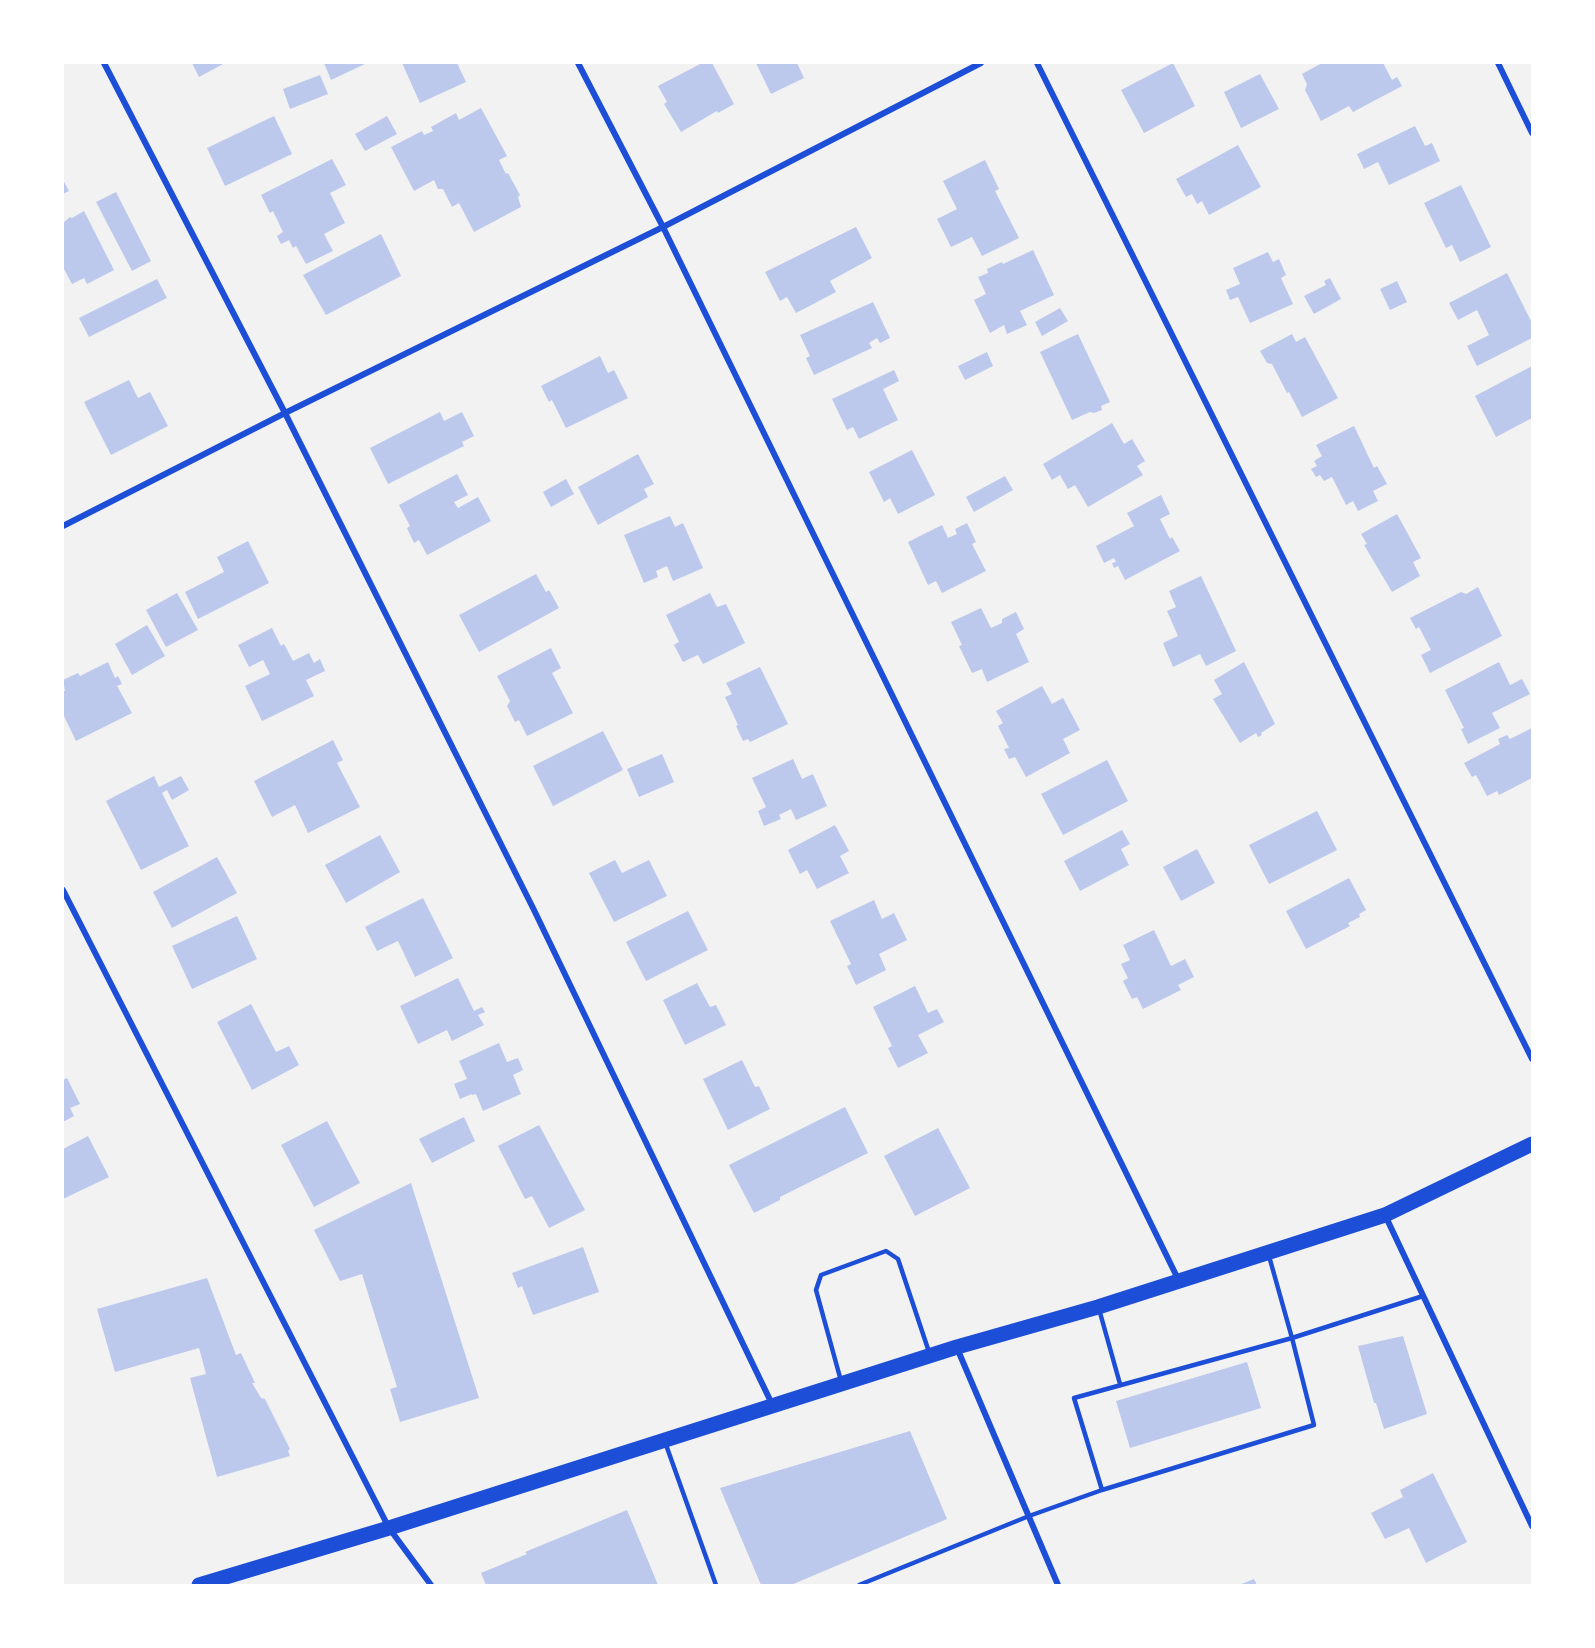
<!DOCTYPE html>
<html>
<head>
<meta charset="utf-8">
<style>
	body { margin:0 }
	#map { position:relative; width:1595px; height:1648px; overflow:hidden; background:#f2f2f2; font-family:Figtree,sans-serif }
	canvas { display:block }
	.frame { position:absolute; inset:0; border:64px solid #fff; pointer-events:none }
</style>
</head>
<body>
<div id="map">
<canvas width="1595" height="1648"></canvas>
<div class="frame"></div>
</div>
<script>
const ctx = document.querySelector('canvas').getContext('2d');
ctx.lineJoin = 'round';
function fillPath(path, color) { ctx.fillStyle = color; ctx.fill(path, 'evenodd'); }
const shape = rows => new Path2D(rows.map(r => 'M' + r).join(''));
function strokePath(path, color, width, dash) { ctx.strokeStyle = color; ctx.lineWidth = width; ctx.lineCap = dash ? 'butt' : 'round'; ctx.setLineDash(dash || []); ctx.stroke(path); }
fillPath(shape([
	[192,63,225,63,199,77],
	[324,63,367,63,331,80],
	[402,63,457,63,466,82,420,103],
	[702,63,712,63,734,104,718,113,717,111,715,112,681,132,664,104,667,102,658,86],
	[756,63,797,63,804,78,771,94],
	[1173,63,1195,106,1144,133,1121,90],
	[1322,63,1383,63,1392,80,1397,77,1402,86,1353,112,1349,106,1321,121,1305,90,1307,84,1302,74],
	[1260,74,1279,109,1241,128,1224,92],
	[320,75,328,94,290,109,283,89],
	[481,108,507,156,499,160,506,174,508,173,520,195,518,197,521,207,474,232,459,203,452,207,443,189,438,189,434,180,414,191,391,147,422,131,424,135,433,131,431,127,456,113,459,120],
	[274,116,292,154,225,186,207,148],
	[387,116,397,134,365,151,355,134],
	[1415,126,1425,146,1432,143,1440,161,1389,185,1378,162,1364,169,1357,154],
	[1238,145,1261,187,1209,215,1202,201,1197,204,1192,194,1186,197,1176,179],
	[332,159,346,185,330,193,345,223,324,234,333,251,306,264,296,246,293,248,289,240,281,244,277,236,283,232,273,211,270,213,261,195],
	[985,160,999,189,995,191,1019,238,982,256,972,237,951,247,937,219,957,209,943,181],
	[63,180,69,191,63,194],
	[1461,185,1491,247,1460,262,1452,245,1446,248,1424,203],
	[116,192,151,261,132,271,96,202],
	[84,211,114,270,87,284,84,278,72,284,63,267,63,223,70,217,72,218],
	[856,227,872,258,830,281,836,292,796,313,787,297,780,301,765,272],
	[381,234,401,276,326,315,303,275],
	[1033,250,1054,295,1020,311,1027,325,1007,334,1004,325,990,333,974,300,986,294,978,277,988,273,987,269,1002,262,1003,264],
	[1268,252,1273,262,1279,259,1286,275,1281,278,1293,304,1250,323,1238,297,1230,300,1226,290,1240,284,1233,268],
	[1507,273,1532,323,1532,338,1477,366,1467,346,1489,335,1477,310,1458,320,1449,303],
	[1330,278,1341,299,1314,314,1304,296,1326,285,1324,281],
	[157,279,167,298,89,337,79,318],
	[1397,281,1407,302,1390,310,1380,289],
	[873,302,890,338,880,343,877,338,869,343,872,348,814,375,806,358,810,356,800,335],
	[1060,308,1068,321,1042,336,1035,322],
	[1078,334,1110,402,1101,406,1102,410,1094,413,1090,412,1072,420,1040,352],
	[1292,334,1296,342,1305,337,1338,398,1302,417,1289,392,1287,393,1272,364,1267,363,1260,351],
	[987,352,993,366,965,380,958,366],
	[600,356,608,373,614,370,628,398,566,428,552,400,549,402,541,386],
	[1532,366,1532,418,1496,437,1475,396],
	[894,370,899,381,883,389,898,420,859,439,853,427,847,430,832,399],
	[129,380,138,398,150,392,168,426,111,455,84,402],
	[440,412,444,421,462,412,474,436,462,442,464,446,388,484,370,448],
	[1112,423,1124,444,1132,439,1145,461,1137,466,1143,475,1088,507,1075,485,1068,489,1060,475,1052,480,1043,464],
	[1354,426,1374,468,1377,466,1387,484,1373,491,1378,501,1358,511,1353,501,1346,505,1332,477,1324,481,1320,475,1316,477,1311,469,1317,466,1314,461,1322,456,1316,445],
	[912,450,935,495,898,514,890,498,884,502,869,472],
	[638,454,654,484,644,489,648,497,598,525,578,487],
	[457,474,468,495,454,502,458,508,478,497,491,521,427,555,419,540,414,543,407,528,410,526,399,505],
	[1005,476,1013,490,974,512,966,497],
	[566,479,574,494,551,507,543,492],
	[1161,495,1170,514,1160,519,1170,539,1172,537,1180,551,1125,580,1118,566,1114,568,1112,563,1116,562,1114,558,1104,563,1096,546,1134,526,1127,513],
	[1397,514,1421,558,1413,562,1420,576,1392,592,1364,545,1367,544,1361,534],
	[670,516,675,527,683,523,703,568,673,581,667,566,656,571,658,577,644,583,624,535],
	[967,523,976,542,972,544,986,571,942,593,936,581,928,585,908,542,942,525,948,538,957,534,955,529],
	[248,541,269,583,198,619,185,592,224,572,217,557],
	[536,574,546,592,549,590,559,608,479,652,459,615],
	[1201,576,1236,651,1206,666,1200,654,1173,667,1163,643,1178,636,1167,611,1176,607,1169,591],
	[1478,587,1502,636,1430,673,1421,655,1431,650,1419,627,1416,629,1410,618,1461,592,1466,594],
	[177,593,198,630,166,647,146,610],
	[710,593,717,607,726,604,745,643,703,664,698,655,683,662,674,645,679,642,666,615],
	[981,608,991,628,1002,623,1002,619,1016,612,1024,629,1016,634,1029,662,987,682,982,669,972,673,959,646,962,645,951,622],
	[147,625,165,656,132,675,115,644],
	[272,628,281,646,284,644,293,661,309,653,314,663,320,659,325,671,306,680,314,696,262,721,245,686,270,674,263,660,249,667,238,645],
	[551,648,561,668,552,673,573,713,527,736,519,720,515,722,507,706,510,701,497,676],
	[108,662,115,678,118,676,122,684,117,686,132,713,76,741,63,714,63,691,65,691,63,680,78,673,80,676],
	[1244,662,1275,724,1261,733,1262,735,1258,737,1256,733,1240,743,1213,699,1222,694,1214,680],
	[1499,662,1510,685,1522,679,1530,694,1492,713,1500,728,1468,744,1461,729,1464,728,1445,690],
	[760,667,788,724,750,742,748,739,743,741,736,726,738,725,725,697,732,694,726,683],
	[1042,686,1052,704,1063,698,1080,730,1063,739,1070,753,1026,777,1015,757,1009,759,1004,749,1009,748,998,726,1003,723,996,711],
	[1532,728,1532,778,1499,795,1497,791,1487,796,1476,775,1472,777,1464,763,1500,744,1498,739,1507,735,1510,739],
	[603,731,623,770,553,806,533,766],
	[333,740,343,760,337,763,360,807,308,833,295,805,272,817,254,781],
	[662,754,674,782,639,797,627,769],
	[793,759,802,779,813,774,827,806,796,820,791,809,779,815,781,819,764,826,758,811,766,807,752,778],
	[1107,760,1128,801,1063,835,1041,794],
	[154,776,159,787,181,776,189,790,172,800,167,790,162,793,189,846,141,870,106,801],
	[1317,811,1337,850,1269,884,1249,845],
	[835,825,849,851,840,856,849,873,817,889,807,870,800,874,788,850],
	[1122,830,1130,844,1121,849,1129,865,1080,891,1064,861],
	[380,835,400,872,346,903,325,865],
	[1197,849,1215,883,1181,901,1163,867],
	[217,857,237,893,172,928,153,892],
	[615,860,622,873,649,860,667,896,614,922,589,873],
	[1349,878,1366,910,1359,914,1360,917,1348,923,1350,926,1306,949,1286,911],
	[423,898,453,958,415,977,398,941,377,951,365,927],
	[874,900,882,919,894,913,907,940,879,954,886,970,856,985,847,966,851,964,830,921],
	[688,911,708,950,646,981,626,942],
	[237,916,257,959,192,989,172,946],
	[1154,930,1171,966,1185,959,1194,977,1178,985,1181,990,1143,1009,1137,997,1132,999,1123,981,1128,978,1121,964,1130,960,1123,945],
	[458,978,474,1011,482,1007,485,1012,478,1015,484,1025,452,1041,447,1030,418,1044,400,1006],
	[697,983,710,1007,716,1005,726,1025,685,1045,663,1000],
	[915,986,928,1013,937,1009,944,1022,918,1035,928,1053,898,1068,888,1048,892,1046,873,1007],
	[251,1004,276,1052,289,1046,299,1065,252,1090,217,1022],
	[499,1043,507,1062,518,1058,523,1070,513,1075,521,1094,483,1111,476,1094,472,1095,472,1094,460,1099,454,1084,467,1079,459,1061],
	[742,1060,755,1087,759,1086,770,1109,728,1130,703,1079],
	[67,1078,80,1104,70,1108,74,1116,63,1122,63,1080],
	[845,1107,868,1153,780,1197,780,1200,754,1213,729,1165],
	[464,1117,475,1141,432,1163,419,1139],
	[327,1121,360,1183,314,1207,281,1145],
	[539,1125,585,1210,549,1228,532,1196,525,1199,498,1146],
	[938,1128,970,1188,915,1216,884,1156],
	[88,1136,109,1177,63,1199,63,1149],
	[411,1183,479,1398,400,1422,390,1389,397,1387,362,1274,340,1281,314,1230],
	[583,1247,599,1292,533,1315,522,1286,518,1288,512,1273],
	[207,1278,236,1355,241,1353,255,1383,252,1383,261,1398,265,1399,290,1449,288,1451,290,1456,217,1477,190,1378,206,1374,199,1348,115,1372,97,1309],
	[1403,1336,1427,1414,1384,1429,1376,1403,1374,1403,1358,1346],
	[1247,1362,1261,1408,1130,1448,1116,1401],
	[910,1431,947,1519,791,1585,761,1585,720,1488],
	[1433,1473,1467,1542,1426,1563,1409,1528,1385,1539,1371,1513,1403,1497,1400,1490],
	[627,1510,658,1585,486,1585,481,1573,527,1554,525,1552],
	[1254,1579,1257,1585,1239,1585]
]), '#bdc9ec');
strokePath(shape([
	[1269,1256,1292,1338,1423,1296],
	[1099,1309,1120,1384],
	[841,1381,816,1290,821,1275,886,1251,898,1259,929,1352],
	[665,1442,716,1585],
	[859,1585,1029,1516,1102,1490,1314,1425,1292,1338,1074,1398,1102,1490]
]), '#1d4ed8', 4.5);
strokePath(shape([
	[104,63,285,413,534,910,772,1404],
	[578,63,663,227,1179,1281],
	[1037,63,1532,1059],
	[1498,63,1532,133],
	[63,526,285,413,663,227,981,63],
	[63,890,389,1528,431,1585],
	[1385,1215,1532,1526],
	[957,1348,1058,1585]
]), '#1d4ed8', 6);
strokePath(shape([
	[199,1585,389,1528,957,1347,1098,1307,1385,1215,1532,1144]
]), '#1d4ed8', 15);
</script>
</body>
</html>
